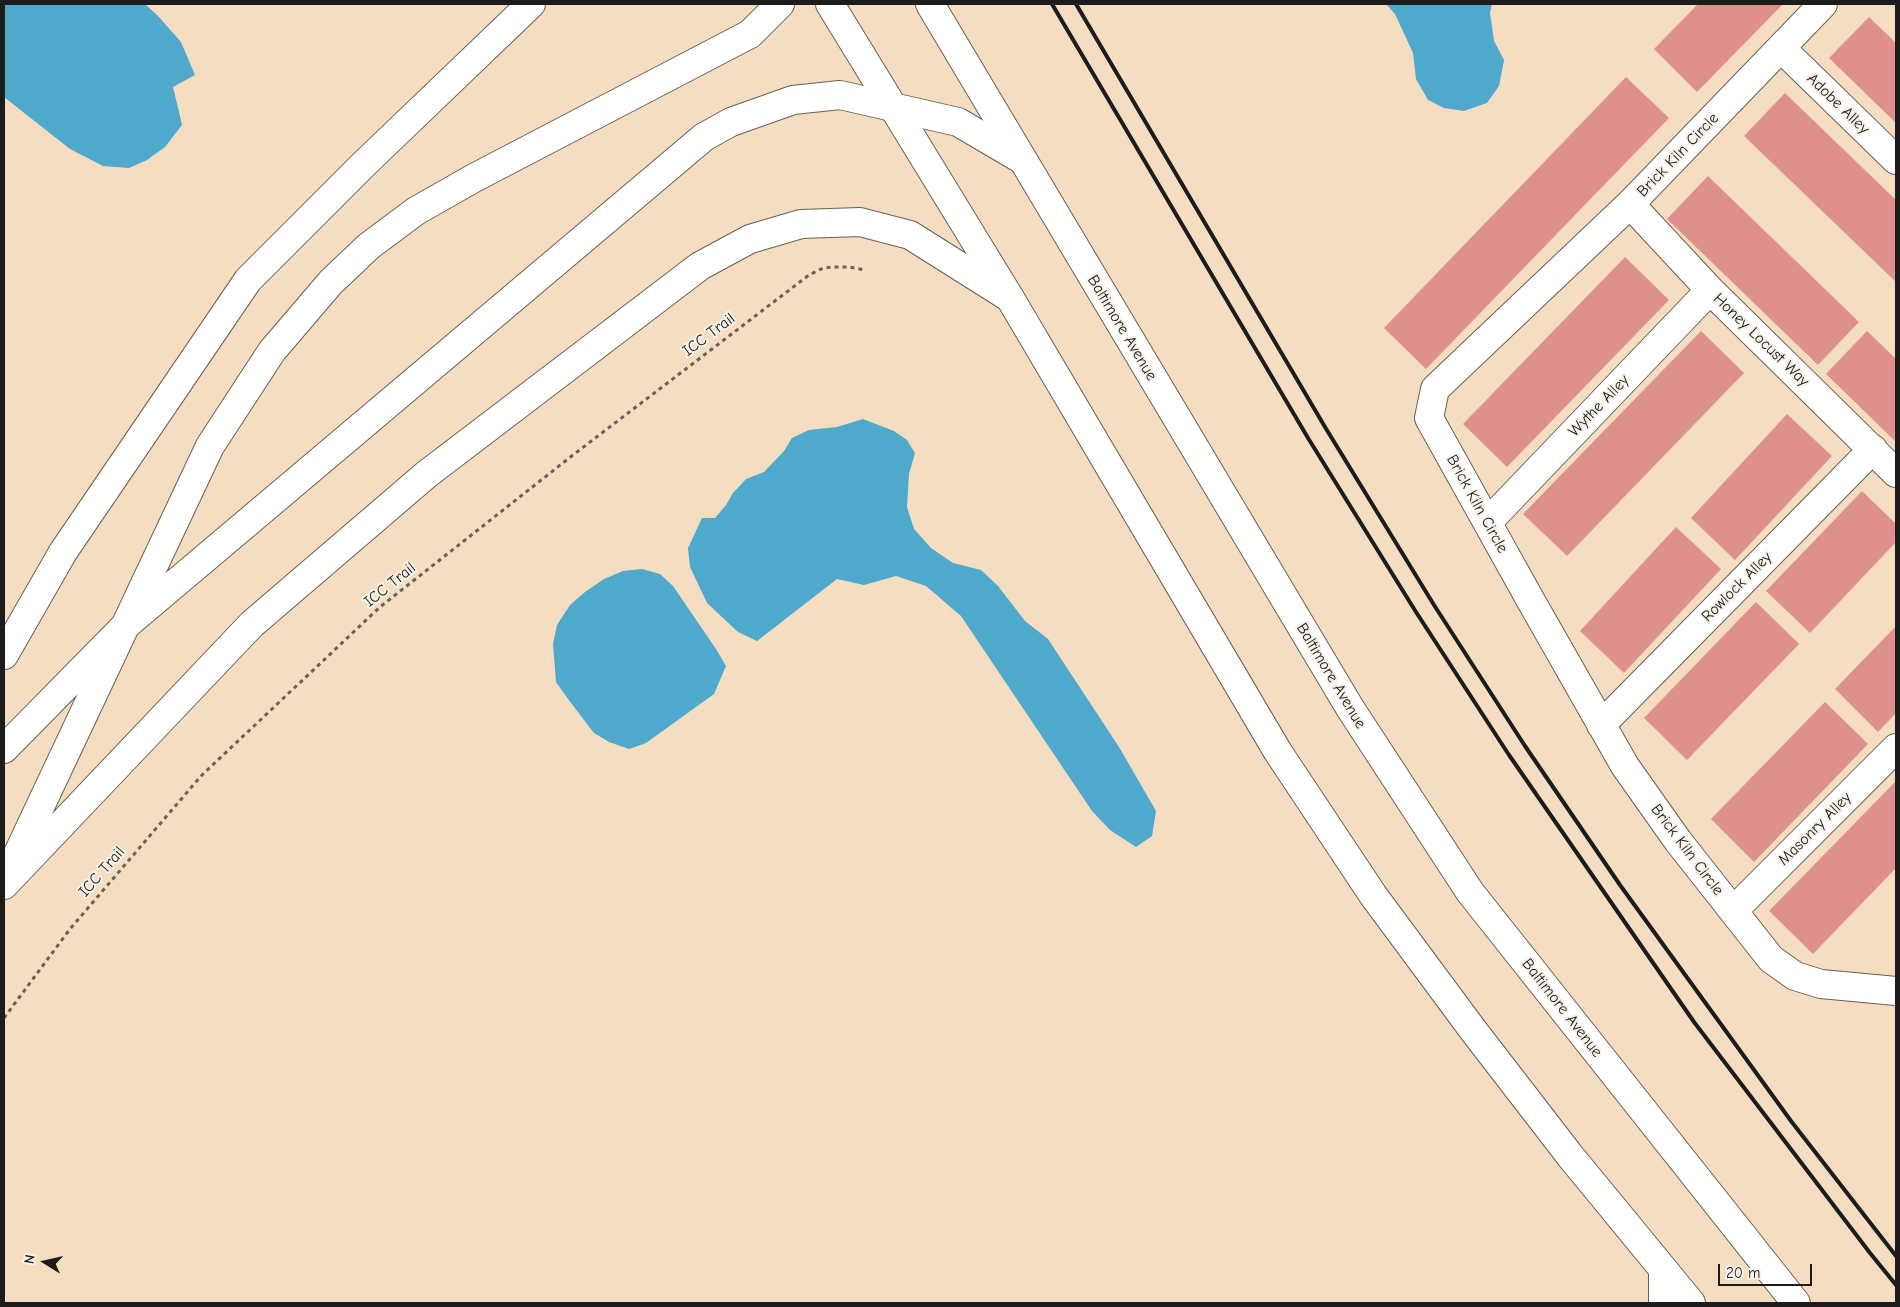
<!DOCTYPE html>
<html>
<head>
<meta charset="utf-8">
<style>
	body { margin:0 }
	#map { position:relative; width:1900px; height:1307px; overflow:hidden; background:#f4ddc0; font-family:"Comic Neue",sans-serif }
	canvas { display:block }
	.frame { position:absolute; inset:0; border:5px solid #1c1c1c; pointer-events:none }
	.north { position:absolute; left:20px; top:1237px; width:50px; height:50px; -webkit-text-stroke:4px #f7f3e8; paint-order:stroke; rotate:280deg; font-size:14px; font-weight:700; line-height:20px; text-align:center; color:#1c1c1c }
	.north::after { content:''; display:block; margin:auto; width:18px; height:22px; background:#1c1c1c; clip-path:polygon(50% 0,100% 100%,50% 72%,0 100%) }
	.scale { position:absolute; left:1718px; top:1264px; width:94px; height:22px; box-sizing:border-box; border:2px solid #1c1c1c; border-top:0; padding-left:6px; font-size:15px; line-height:18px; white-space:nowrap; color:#1c1c1c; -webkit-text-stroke:4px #f7f3e8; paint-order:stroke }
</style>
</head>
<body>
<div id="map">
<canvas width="1900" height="1307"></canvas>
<div class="frame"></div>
<div class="north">N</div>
<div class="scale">20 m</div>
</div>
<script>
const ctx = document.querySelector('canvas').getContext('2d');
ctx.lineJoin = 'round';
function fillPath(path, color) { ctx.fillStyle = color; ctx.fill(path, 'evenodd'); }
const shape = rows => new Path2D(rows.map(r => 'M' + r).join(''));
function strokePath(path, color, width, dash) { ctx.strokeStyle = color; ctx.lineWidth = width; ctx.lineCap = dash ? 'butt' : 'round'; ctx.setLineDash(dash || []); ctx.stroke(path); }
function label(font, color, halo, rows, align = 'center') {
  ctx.font = font + ' "Comic Neue",sans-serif'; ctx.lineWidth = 4; ctx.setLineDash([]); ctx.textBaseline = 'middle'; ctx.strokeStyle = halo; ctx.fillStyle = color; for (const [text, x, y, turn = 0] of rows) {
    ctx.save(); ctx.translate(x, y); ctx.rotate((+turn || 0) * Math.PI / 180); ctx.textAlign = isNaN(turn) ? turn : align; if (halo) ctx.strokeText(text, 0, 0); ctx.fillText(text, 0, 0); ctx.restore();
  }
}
fillPath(shape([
	[4,4,145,4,158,16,181,42,195,75,173,87,182,125,165,147,147,160,129,168,103,166,70,149,4,97],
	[1386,4,1492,4,1490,13,1494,41,1504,60,1499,86,1487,103,1464,111,1444,108,1428,100,1416,79,1413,53,1395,14],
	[863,419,894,431,907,440,915,453,909,474,907,507,914,529,931,548,953,563,981,570,998,586,1025,621,1048,639,1119,747,1156,811,1152,836,1136,847,1110,830,1092,811,961,616,926,586,896,576,864,585,837,579,757,641,738,632,707,603,690,567,688,548,702,518,715,518,726,505,733,493,746,479,764,472,784,451,792,438,809,430,837,427],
	[642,569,660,574,673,586,716,649,726,666,714,694,646,743,629,749,609,742,594,733,571,703,556,682,553,644,557,625,570,605,585,592,604,579,623,571]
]), '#4ea9cc');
fillPath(shape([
	[1698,4,1783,4,1697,92,1654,49],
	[1869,17,1896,43,1896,123,1829,58],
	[1626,77,1669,118,1426,369,1384,328],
	[1785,93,1896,200,1895,281,1744,136],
	[1708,176,1859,322,1818,365,1667,219],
	[1625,257,1669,300,1507,467,1463,424],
	[1701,331,1744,373,1567,556,1523,514],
	[1867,331,1896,359,1896,442,1826,374],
	[1787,414,1832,456,1735,560,1691,518],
	[1862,491,1896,524,1896,542,1810,633,1766,591],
	[1676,527,1721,569,1624,673,1580,631],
	[1756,602,1799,644,1687,760,1644,718],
	[1896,626,1896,713,1878,732,1835,689],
	[1825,702,1868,744,1754,862,1711,819],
	[1896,781,1896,868,1813,954,1769,911]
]), '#de918c');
const minor = shape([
	[1823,4,1630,204,1435,389,1429,418,1531,601,1625,766,1678,841,1771,959,1795,976,1821,984,1896,991],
	[1781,48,1896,160],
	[1630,204,1710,290,1896,473],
	[1488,522,1710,290],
	[1601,725,1873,449],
	[1734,910,1896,748]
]);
const major = shape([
	[830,4,1010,298,1278,752,1373,895,1473,1030,1571,1157,1691,1303],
	[930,4,1350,708,1470,892,1796,1303],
	[1663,1303,1663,1269]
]);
const highway = shape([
	[4,655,63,552,248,280,364,164,531,4],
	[4,749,126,625,704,137,731,122,793,100,840,95,958,122,1021,159],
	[13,864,210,446,272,351,331,282,369,246,416,211,474,178,750,34,780,4],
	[4,885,252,624,427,474,700,266,750,239,801,224,860,222,910,235,1010,298]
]);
strokePath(minor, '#686055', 30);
strokePath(major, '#686055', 30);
strokePath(highway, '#686055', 30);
strokePath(shape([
	[4,1018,70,929,201,776,380,607,573,455,809,275,821,269,831,267,849,267,865,270]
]), '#686055', 3, [4, 4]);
strokePath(minor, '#fff', 28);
strokePath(major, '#fff', 28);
strokePath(highway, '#fff', 28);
strokePath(shape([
	[1052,4,1308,438,1416,612,1509,755,1694,1022,1870,1253,1896,1285],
	[1076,4,1325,427,1434,605,1525,746,1620,885,1791,1121,1896,1256]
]), '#1c1c1c', 4);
label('16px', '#1c1c1c', '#f7f3e8', [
	["Adobe Alley",1838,104,44],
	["Brick Kiln Circle",1678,155,-46],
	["Baltimore Avenue",1122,328,59],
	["ICC Trail",709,335,-37],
	["Honey Locust Way",1761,340,44],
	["Wythe Alley",1599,406,-46],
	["Brick Kiln Circle",1477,504,61],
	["ICC Trail",390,585,-39],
	["Rowlock Alley",1737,587,-45],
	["Baltimore Avenue",1331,676,59],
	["Masonry Alley",1815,829,-45],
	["Brick Kiln Circle",1687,850,53],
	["ICC Trail",102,872,-49],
	["Baltimore Avenue",1562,1008,52]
]);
</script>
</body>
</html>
